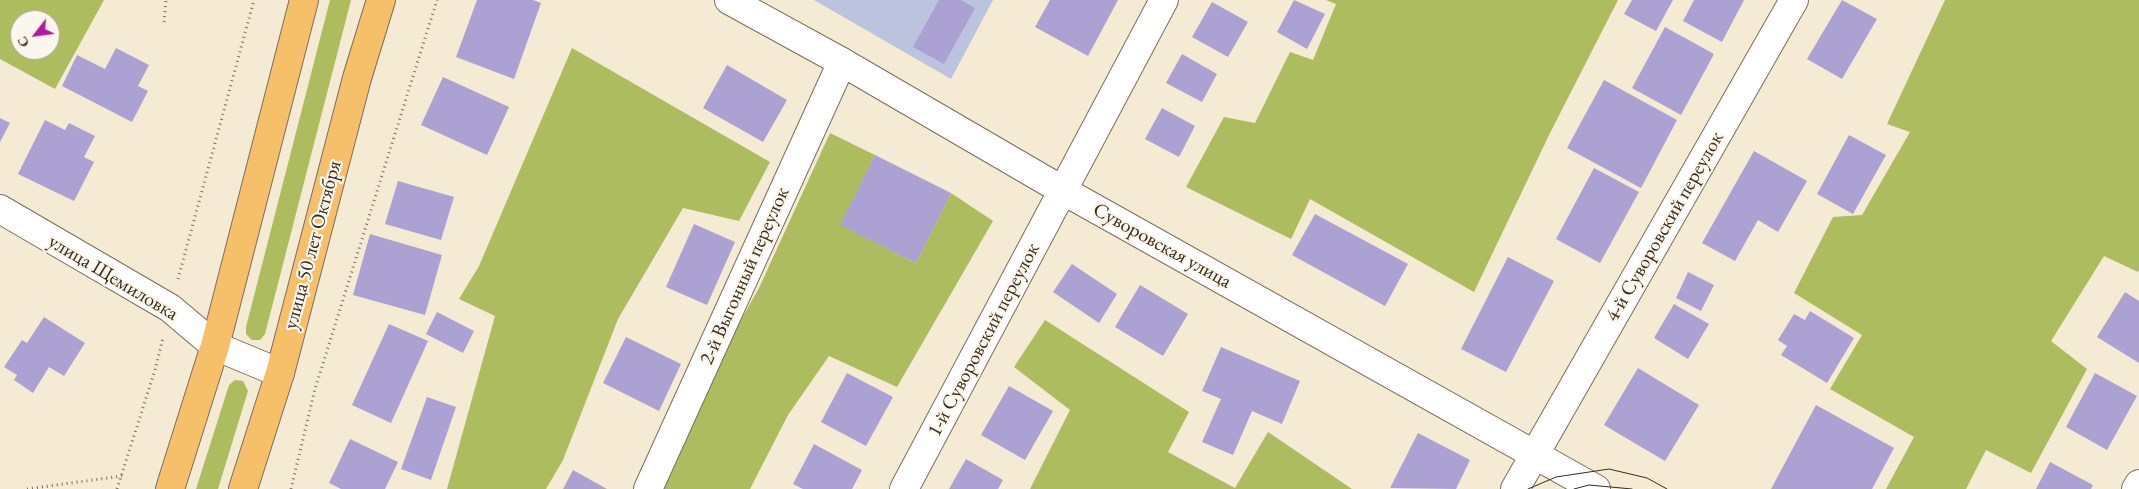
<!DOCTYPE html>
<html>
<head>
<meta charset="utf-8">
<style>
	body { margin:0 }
	#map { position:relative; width:2139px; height:489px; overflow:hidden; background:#f5ead4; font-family:"EB Garamond",serif }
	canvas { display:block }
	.north { position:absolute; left:10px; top:10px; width:50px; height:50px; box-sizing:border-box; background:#fbf7ec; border:1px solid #aea59a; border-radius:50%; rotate:240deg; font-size:14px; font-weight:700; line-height:20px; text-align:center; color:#3b2a1e }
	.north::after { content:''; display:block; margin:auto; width:18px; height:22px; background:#b5179e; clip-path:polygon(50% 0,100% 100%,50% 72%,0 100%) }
</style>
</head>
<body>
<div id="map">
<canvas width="2139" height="489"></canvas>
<div class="north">С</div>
</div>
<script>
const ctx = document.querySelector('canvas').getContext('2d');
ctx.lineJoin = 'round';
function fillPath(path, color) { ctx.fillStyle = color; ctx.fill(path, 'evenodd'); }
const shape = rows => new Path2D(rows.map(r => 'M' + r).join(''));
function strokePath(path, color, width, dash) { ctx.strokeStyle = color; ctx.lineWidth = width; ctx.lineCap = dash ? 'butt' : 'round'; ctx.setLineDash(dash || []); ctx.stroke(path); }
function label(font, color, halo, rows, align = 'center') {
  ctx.font = font + ' "EB Garamond",serif'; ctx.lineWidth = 4.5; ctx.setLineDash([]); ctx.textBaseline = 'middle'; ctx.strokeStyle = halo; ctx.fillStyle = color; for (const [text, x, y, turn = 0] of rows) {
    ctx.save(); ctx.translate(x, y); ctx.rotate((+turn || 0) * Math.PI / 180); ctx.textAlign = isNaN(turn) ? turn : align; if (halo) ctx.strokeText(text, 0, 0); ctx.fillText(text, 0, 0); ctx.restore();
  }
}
fillPath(shape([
	[814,0,993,0,951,79]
]), '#bbc3de');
fillPath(shape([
	[0,0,104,0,55,89,0,59],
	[20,20,50,20,50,50,20,50],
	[330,0,351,0,265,334,260,340,252,340,246,334,246,327],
	[1326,0,1618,0,1550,133,1474,292,1310,199,1291,239,1186,187,1224,117,1255,123,1290,52,1313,60,1336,4],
	[1945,0,2139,0,2139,270,2138,272,2104,256,2051,341,2087,369,2031,473,1986,450,1966,489,1886,489,1914,437,1830,389,1862,335,1794,293,1833,217,1862,215,1910,132,1887,124],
	[572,48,770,162,739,221,683,208,618,319,563,460,546,489,447,489,495,316,459,299,479,266],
	[830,133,875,155,841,225,916,263,951,193,993,221,897,387,829,356,788,415,750,489,658,489,716,364,759,288],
	[1045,320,1189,412,1168,452,1235,488,1268,432,1352,489,1030,489,1070,410,1014,367],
	[235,380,243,381,248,391,218,489,196,489,229,385]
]), '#acbc5f');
fillPath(shape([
	[477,0,533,0,541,3,514,79,456,57],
	[939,0,961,0,975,8,944,64,913,47],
	[1050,0,1118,0,1088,56,1035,27],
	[1294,0,1325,14,1307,49,1277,32],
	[1632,0,1673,0,1656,31,1624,14],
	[1694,0,1744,0,1722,42,1683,21],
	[1842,0,1877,19,1842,79,1807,59],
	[1212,2,1248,22,1228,57,1192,37],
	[1665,27,1714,54,1681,115,1632,88],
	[116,48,149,65,138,86,148,91,132,122,62,86,77,55,105,69],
	[1182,54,1217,74,1202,102,1166,83],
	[727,65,787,100,763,142,703,108],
	[443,77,509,107,487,155,421,125],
	[1604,80,1677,120,1641,188,1567,148],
	[1162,108,1195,126,1179,157,1145,139],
	[0,118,10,123,0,142],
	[45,120,65,130,69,123,95,136,84,157,94,162,74,201,18,174],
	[1849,135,1886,155,1853,214,1817,194],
	[1754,151,1807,181,1778,232,1758,220,1735,261,1702,243],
	[875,155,951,193,916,263,840,225],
	[1594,168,1639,192,1600,263,1556,239],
	[398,181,454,197,441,240,385,224],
	[1315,214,1408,264,1385,306,1292,255],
	[694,224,735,242,707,305,666,287],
	[370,234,442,255,425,315,353,295],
	[1508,257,1554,281,1506,372,1461,349],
	[1072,264,1117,294,1099,323,1053,292],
	[1688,272,1714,285,1701,311,1676,298],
	[1140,285,1188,314,1163,356,1115,327],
	[2125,292,2139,301,2139,363,2097,337],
	[1674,304,1709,324,1688,359,1654,338],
	[1810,311,1854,338,1827,383,1781,355,1787,346,1778,340,1794,314,1805,320],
	[437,312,474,331,463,353,426,334],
	[44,317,85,343,64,376,49,367,33,393,14,380,17,375,4,367,22,340,27,343],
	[389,324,428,341,391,423,352,405],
	[626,337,681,364,659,411,603,383],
	[1221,347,1300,381,1282,424,1252,411,1233,455,1202,442,1221,399,1202,391],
	[1638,368,1699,405,1665,461,1604,425],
	[847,373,893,397,866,446,821,422],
	[2095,373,2137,396,2107,450,2066,427],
	[1009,386,1053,411,1025,460,981,435],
	[427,397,456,407,431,480,401,469],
	[1816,405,1894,448,1872,489,1771,489],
	[1418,433,1470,460,1456,489,1390,488],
	[350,439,398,462,385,489,341,489,329,483],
	[814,444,862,470,852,489,803,489,793,484],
	[966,459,1003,480,998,489,949,489],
	[2050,462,2093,485,2091,489,2036,489],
	[573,470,607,489,563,489]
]), '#aca1d3');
const minor = shape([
	[0,209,170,308,215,346,280,373],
	[648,489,842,62],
	[1515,489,1794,0],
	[2136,489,2139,484]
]);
const tertiary = shape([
	[729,0,842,62,1062,190,1596,489],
	[904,489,1164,0]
]);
const primary = shape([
	[170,489,215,346,304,0],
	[243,489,280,373,357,78,381,0]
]);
strokePath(minor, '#7c6d5e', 30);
strokePath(tertiary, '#7c6d5e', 30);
strokePath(primary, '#7c6d5e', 30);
strokePath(shape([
	[164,22,166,0],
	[178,279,254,0],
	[27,489,122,476],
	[117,489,155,370,163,338],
	[291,489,315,389,437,0]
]), '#7c6d5e', 3, [1, 4]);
strokePath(minor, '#fff', 28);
strokePath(tertiary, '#fff', 28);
strokePath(primary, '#f6c06b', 28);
strokePath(shape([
	[1528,489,1556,477,1609,469,1647,478,1667,489],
	[1574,489,1589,485,1632,489]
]), '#3b2a1e', 1);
label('20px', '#3b2a1e', '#fbf7ec', [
	["4-й Суворовский переулок",1665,227,-60],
	["улица 50 лет Октября",313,245,-75],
	["Суворовская улица",1162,246,29],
	["2-й Выгонный переулок",745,276,-66],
	["улица Щемиловка",113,278,31],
	["1-й Суворовский переулок",984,340,-62]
]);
</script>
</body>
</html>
